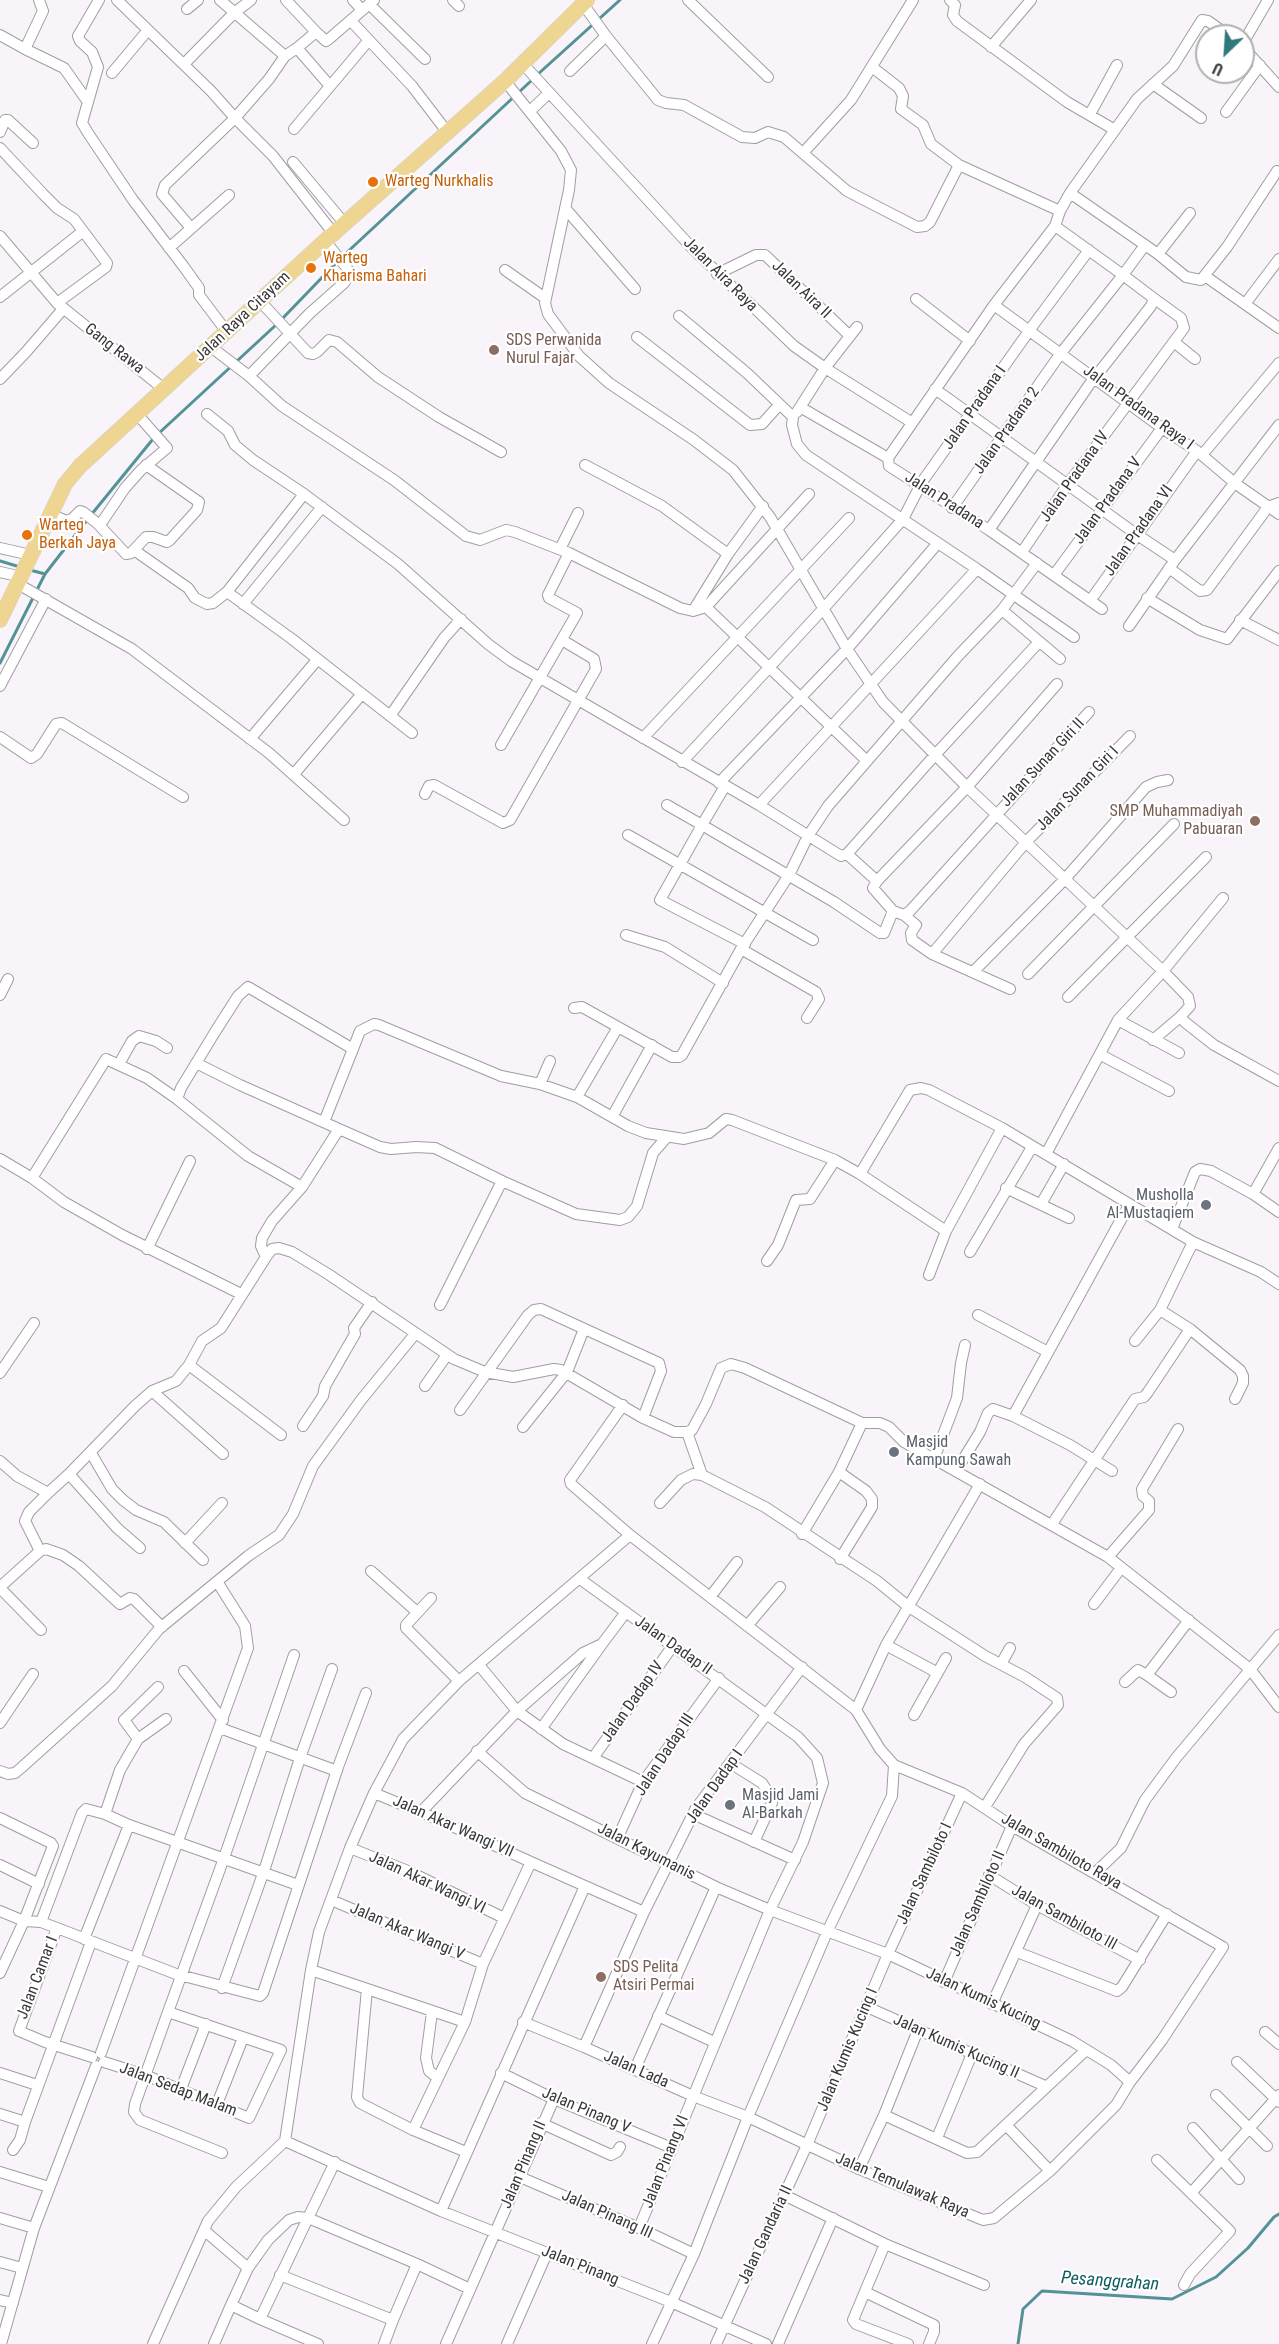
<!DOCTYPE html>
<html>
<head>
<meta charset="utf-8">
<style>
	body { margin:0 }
	#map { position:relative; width:1279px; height:2344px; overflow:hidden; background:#f8f4fa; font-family:"Roboto Condensed",sans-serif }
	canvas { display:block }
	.north { position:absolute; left:1195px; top:24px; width:60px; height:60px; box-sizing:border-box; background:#fff; border:2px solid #afafaf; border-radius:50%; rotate:205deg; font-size:16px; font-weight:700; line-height:24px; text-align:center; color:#373638 }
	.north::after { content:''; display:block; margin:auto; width:21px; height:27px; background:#2f787c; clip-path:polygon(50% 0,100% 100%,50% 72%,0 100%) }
</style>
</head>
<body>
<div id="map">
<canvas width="1279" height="2344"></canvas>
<div class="north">U</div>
</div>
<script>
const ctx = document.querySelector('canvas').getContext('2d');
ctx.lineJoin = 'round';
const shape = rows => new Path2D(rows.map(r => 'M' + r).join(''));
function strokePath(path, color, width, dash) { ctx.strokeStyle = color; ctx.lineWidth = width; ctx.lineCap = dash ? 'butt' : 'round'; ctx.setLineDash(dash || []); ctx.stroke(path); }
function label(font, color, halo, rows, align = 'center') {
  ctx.font = font + ' "Roboto Condensed",sans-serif'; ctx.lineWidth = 4.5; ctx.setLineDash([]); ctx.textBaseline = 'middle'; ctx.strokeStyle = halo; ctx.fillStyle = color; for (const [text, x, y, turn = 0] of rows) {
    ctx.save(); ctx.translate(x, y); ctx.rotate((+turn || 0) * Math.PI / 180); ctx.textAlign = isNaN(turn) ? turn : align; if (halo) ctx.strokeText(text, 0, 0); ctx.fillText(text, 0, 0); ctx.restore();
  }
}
strokePath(shape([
	[537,75,620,0],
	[342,257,532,80],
	[281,320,337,262],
	[158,434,277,324],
	[91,515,153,439],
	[0,561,20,567],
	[30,570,45,574],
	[0,663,45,574,87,520],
	[1018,2344,1023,2309,1042,2291,1172,2299,1216,2277,1248,2248,1274,2217,1279,2214]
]), '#539395', 3);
const street = shape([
	[117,0,211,91,235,118,273,156,334,234],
	[220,0,285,56],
	[286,0,316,32],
	[353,0,362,10],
	[453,0,459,6],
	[688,0,768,77],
	[950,0,955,5,953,15,957,21,1067,102,1115,130],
	[369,4,425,59],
	[583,4,606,36,658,100,666,103,684,105,742,137,755,138,768,132,784,137,847,191,917,227,925,226,930,222,959,165],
	[187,9,198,0],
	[351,21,412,86,448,133],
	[0,35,25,49,43,11,39,0],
	[1243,43,1268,0],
	[991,47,1031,0],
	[1243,47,1279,87],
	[297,48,330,86],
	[25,49,64,68,88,102,82,123,88,133,133,200,184,267,199,288,199,295,227,332],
	[184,64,234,13,251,0],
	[523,64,693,249,794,346,825,368,911,422],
	[872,67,899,88,903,96,901,109,923,125,931,144,959,165,1060,211],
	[570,71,606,36],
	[112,73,148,30],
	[505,81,561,151,571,170,569,190,545,303,548,314,579,356,609,383,694,440,733,470,770,517,847,649,883,702,967,787,1163,971,1188,997,1190,1006,1180,1017,1186,1023,1214,1045,1279,1081],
	[1153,84,1201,118],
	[88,102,98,67,92,52,80,41,78,36,99,0],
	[530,111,549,93],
	[1226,112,1260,65],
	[1090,114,1117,65],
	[294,129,369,40],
	[0,132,5,120,8,120,33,143],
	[0,148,43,194,57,208,74,219,107,263,106,267,57,303],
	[803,153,851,100,913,0],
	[293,162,345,224],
	[1070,193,1158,254,1190,213],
	[565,208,635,289],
	[1055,226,1123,275,1145,245],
	[191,228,162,194,165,185,235,118,269,79,285,56,297,48,316,32,326,41,329,39,374,0],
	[0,236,57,303,165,390],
	[169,248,229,195],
	[1158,254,1186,277,1201,280,1227,247,1277,171],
	[505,270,545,298],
	[717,274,756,255,765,255,850,336],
	[1205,276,1279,328],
	[0,297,82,232],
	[916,299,970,341],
	[260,301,308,353,313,354,317,352,329,340,337,342,378,377,439,417,501,452],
	[1245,304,1279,259],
	[994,305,1162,428,1197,451,1236,484,1279,514],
	[679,316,748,374,793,417,792,425,797,444,806,455,977,569,1074,637],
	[637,337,750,425,762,424,779,405],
	[1174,342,1195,359],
	[211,347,249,376,282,406,394,480,466,536,480,540,506,530,515,532,569,553,680,608,693,611,706,607],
	[249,376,310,313,344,283,348,277,347,268,325,241],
	[0,379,26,352,63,309],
	[935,389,1136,534,1175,560],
	[800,407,888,458,889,466,989,530,1102,609],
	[797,412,825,368,857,327],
	[207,414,228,431,235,445,253,460,304,494,398,564,488,644,511,661,759,805,841,856,847,854,877,881],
	[1202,455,1279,363],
	[888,458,994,305,1055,226,1060,211,1070,193,1137,99,1173,66,1202,20,1208,21,1229,36],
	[585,465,662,506,728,554,763,506],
	[952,508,1061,353,1123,275,1152,297,1153,301,1151,306,1089,385,989,530],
	[50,514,67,521,72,519,80,511,83,512,97,523,126,554,131,553,146,537,153,537,167,542,170,540,197,510,199,502,146,465],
	[100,525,125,488,141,470,167,448,137,414],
	[0,548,31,555],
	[560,549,578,513],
	[134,550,188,588,195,598,207,604,213,603,227,592,304,494],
	[1022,552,1068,484,1184,328,1181,318,1152,297],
	[1169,568,1200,591,1207,590,1268,507,1279,503],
	[0,572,22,577],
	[1054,575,1162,428],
	[18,584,132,649,269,753,344,820],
	[227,592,292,639,412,733],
	[1147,598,1200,630,1227,639,1279,571],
	[1090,601,1197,451],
	[243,604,322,507],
	[706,607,866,760],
	[706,607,809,494],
	[1002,610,1060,659],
	[693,611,728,554],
	[1240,620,1279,640],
	[1129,626,1175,560,1279,425],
	[0,686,46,599],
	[390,716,444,638,461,619],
	[0,737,31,758,37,754,56,724,62,723,183,797],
	[643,738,849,518],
	[250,739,317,660],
	[501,745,577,613,549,598,548,595,569,553],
	[682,762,824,608,903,519,922,482,1034,324,1089,250],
	[294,774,361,695],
	[719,783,847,649,938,543],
	[725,786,702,825,834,902,880,933,884,933,893,911,904,915,910,911,1089,712],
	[425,794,429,786,434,785,503,823,510,820,596,669,594,659,562,640],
	[667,805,702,825,660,900,745,944],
	[759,805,977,569],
	[628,835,813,940],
	[847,854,935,755,1039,642],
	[893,911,873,888,877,881,967,787,1057,684],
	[904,915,916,925,911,933,912,940,932,954,1010,989],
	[626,935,665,947,723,983],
	[741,949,816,992,819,999,807,1018],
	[932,954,1026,842,1130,736],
	[974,971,1064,880,1146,787,1157,782,1168,780],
	[1028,974,1174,824],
	[0,995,8,979],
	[1068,997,1206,857],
	[574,1008,582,1007,672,1057,679,1057,682,1055,741,949,789,875,808,836,828,806,958,656,1002,610,1037,563],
	[1153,1040,1180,1017],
	[353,1049,360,1031,374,1024,379,1025,501,1076,540,1084,577,1097,628,1126,646,1133,684,1139,709,1133,726,1119,732,1120,835,1160,860,1174,910,1090,921,1088,929,1090,1002,1128,1193,1242,1261,1272,1279,1284],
	[1179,1053,1118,1020,1163,971,1223,898],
	[1101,1055,1169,1091],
	[196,1063,240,1085,339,1129],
	[119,1064,132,1041,139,1036,156,1041,167,1048],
	[540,1084,550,1061],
	[577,1097,618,1027],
	[177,1099,181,1088,215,1032,238,996,248,987,353,1049,324,1122],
	[612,1117,652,1045],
	[1279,1148,1253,1194,1279,1212],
	[1046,1154,1118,1020],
	[0,1159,32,1178,64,1202,122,1235,241,1294],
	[860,1174,946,1231,1002,1128],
	[32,1178,106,1059,147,1078,177,1099,248,1156,302,1187],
	[1006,1188,1069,1218],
	[1041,1204,1064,1164],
	[1172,1229,1195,1172,1200,1169,1211,1171,1253,1194],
	[147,1249,190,1161],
	[970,1252,1032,1147],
	[266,1257,261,1246,262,1238,272,1221,302,1187,339,1129,380,1147,391,1149,416,1147,435,1148,502,1181,576,1214,620,1220,628,1217,637,1206,653,1153,666,1138],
	[767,1261,778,1245,796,1200,810,1199,835,1160],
	[929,1275,946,1231],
	[440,1305,502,1181],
	[1160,1310,1190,1329,1240,1370,1243,1376,1243,1383,1235,1399],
	[978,1315,1048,1352],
	[1135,1341,1160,1310,1193,1242],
	[189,1365,281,1435],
	[0,1373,34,1323],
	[425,1386,447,1355],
	[152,1391,223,1454],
	[623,1405,570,1480,571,1484,630,1535],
	[460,1410,528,1315,534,1310,541,1309,659,1363,661,1371,643,1418],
	[1013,1416,1070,1445,1112,1471],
	[303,1426,323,1396,325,1386,355,1334,354,1328,372,1302],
	[523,1427,567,1372,584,1329],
	[687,1432,702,1475],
	[91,1453,112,1489,123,1500,136,1510,164,1522,203,1560],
	[934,1459,957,1398,961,1363,965,1345],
	[0,1461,17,1476,48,1493,69,1474],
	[956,1471,980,1432,988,1413,993,1409,1013,1416,1129,1205],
	[839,1472,866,1491,872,1499,872,1507,840,1559],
	[660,1503,681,1480,693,1474,702,1475,765,1507,877,1581,909,1607,985,1656,1025,1677,1057,1698,1058,1705,1024,1744,985,1807],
	[1052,1524,1135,1399,1144,1397,1148,1392,1190,1329],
	[802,1534,839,1472,862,1423],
	[185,1543,222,1503],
	[140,1548,117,1528,69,1474,135,1406,152,1391,176,1381,189,1365,202,1341,221,1328,266,1257,272,1249,279,1248,292,1252,328,1274,454,1359,485,1372,513,1377,554,1369,561,1370,643,1418,674,1432,687,1432,692,1430,706,1404,721,1368,731,1364,745,1368,862,1423,880,1423,889,1427,904,1442,1108,1557,1250,1669,1279,1707],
	[40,1551,25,1521,29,1512,48,1493],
	[1108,1557,1149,1510,1149,1501,1143,1496,1142,1489,1178,1429],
	[371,1571,417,1612],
	[580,1579,798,1737,817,1758,823,1783,803,1842,770,1910,639,2228],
	[0,1587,40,1551,46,1549,63,1555,79,1566,120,1604,130,1598,134,1599,162,1627],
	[0,1588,41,1630],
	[710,1597,737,1562],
	[431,1598,406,1625,406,1628,459,1681],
	[1094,1604,1121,1568],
	[747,1626,780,1587],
	[886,1645,936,1672],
	[1001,1664,1010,1648],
	[479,1665,517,1711,563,1744,643,1782],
	[184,1671,223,1720],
	[1147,1675,1171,1692],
	[1125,1682,1138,1670,1147,1675,1189,1620],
	[856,1710,886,1645,980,1484],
	[914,1715,946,1658],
	[0,1723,33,1674],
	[220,1728,337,1771],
	[541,1729,602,1644],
	[138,1739,124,1720,158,1687],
	[477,1751,525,1793,716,1887,770,1910,888,1954,1072,2041,1111,2065,1130,2082],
	[593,1758,672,1647],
	[730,1763,762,1783,772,1798,772,1803,754,1842],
	[0,1771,8,1774,15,1773,21,1768,112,1686,159,1629,248,1556,279,1535,293,1514,313,1466,361,1400,415,1334],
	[374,1793,432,1817,531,1862,483,1964,465,2022,413,2130],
	[421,1812,517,1711,583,1653,602,1644,626,1612],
	[105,1814,120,1770,138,1739,166,1719],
	[693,1814,795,1860],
	[0,1818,51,1843,53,1846,24,1921,0,1973],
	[618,1837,643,1782,719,1678],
	[350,1848,408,1871,504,1918],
	[0,1865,39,1884],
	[1095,1873,1121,1848,1145,1800,1176,1758,1279,1635],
	[989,1875,1037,1905,1140,1960],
	[585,1886,644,1912],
	[331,1900,483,1964],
	[0,1911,24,1921,41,1922,57,1928,176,1974,260,1996,263,1993,338,1767,366,1693],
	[41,1922,82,1813,86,1809,105,1814,129,1825,298,1885],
	[57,1928,19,2031,45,2042,92,2057],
	[84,1939,129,1825],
	[1017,1952,1117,1991,1122,1987,1167,1914],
	[944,1982,1012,1826],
	[222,1988,264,1871,300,1758,332,1669],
	[367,1989,357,2097,360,2103,413,2130,466,2152],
	[992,2004,1037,1905],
	[867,2007,1045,2086],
	[168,2012,135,2104,134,2112,140,2120,222,2153],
	[432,2012,426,2058,429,2071,438,2078],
	[658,2016,714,2042],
	[465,2022,311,1970,319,1932,350,1848,374,1793,403,1739,459,1681,630,1535,856,1710,880,1749,894,1765,892,1796,828,1930,748,2117,694,2254,652,2344],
	[523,2022,584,2047,693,2096,748,2117,859,2169,983,2220,994,2218,1050,2171,1116,2105,1130,2082,1162,2040,1223,1947,1012,1826,962,1793,894,1765],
	[1265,2032,1279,2044],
	[584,2047,644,1912,696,1808,802,1667],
	[101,2053,248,1648,245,1626,218,1583],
	[104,2062,145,2075,249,2118,281,2050,168,2012,224,1858,294,1655],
	[1237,2062,1279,2102],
	[635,2069,716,1887],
	[0,2073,37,2085],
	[501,2073,554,2099,672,2148],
	[181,2089,206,2024],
	[1216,2095,1267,2146],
	[217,2104,243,2038],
	[0,2114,25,2122,91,1942],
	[884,2115,967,2153,977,2152,1086,2050],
	[541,2123,611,2155,617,2152,620,2147],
	[1006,2125,1050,2171],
	[1193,2128,1239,2179],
	[937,2138,972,2054],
	[285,2141,441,2211,671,2302,766,2344],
	[13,2150,20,2140,25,2122],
	[1157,2160,1230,2231,1190,2274,1184,2285],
	[335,2162,308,2218,417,2264,470,2289],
	[859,2169,884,2115,918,2030],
	[0,2172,49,2187],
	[520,2177,639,2228,694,2254],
	[1192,2192,1279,2095],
	[784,2195,885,2244,984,2285],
	[441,2211,585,1886,531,1862],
	[0,2218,34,2228],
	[205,2231,248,2268,231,2305],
	[885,2244,853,2320,856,2324,908,2344],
	[0,2262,22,2268],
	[248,2268,268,2240,289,2220,298,2217,308,2218,260,2319,318,2344],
	[280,2275,393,2320,384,2344],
	[865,2292,934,2325,934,2332,929,2344],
	[0,2300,13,2303],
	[393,2320,417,2264],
	[1,2344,34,2228,96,2066],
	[153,2344,208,2221,236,2187,285,2141,311,1970],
	[214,2344,231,2305,260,2319],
	[446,2344,554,2099],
	[507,2344,547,2253],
	[716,2344,807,2145,888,1954,962,1793],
	[778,2344,833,2218]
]);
const primary = shape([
	[0,620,65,484,80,466,325,241,505,81,587,0]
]);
strokePath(street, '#a19da3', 12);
strokePath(primary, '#d3d3d3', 16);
strokePath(street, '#fff', 10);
strokePath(primary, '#efd592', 15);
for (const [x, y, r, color] of [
	[373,182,6,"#e8710a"],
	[311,268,6,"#e8710a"],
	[494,350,6,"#8d6e63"],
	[27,535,6,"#e8710a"],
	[1255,821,6,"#8d6e63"],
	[1206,1205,6,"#6b7280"],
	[894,1452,6,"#6b7280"],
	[730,1805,6,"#6b7280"],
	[601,1977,6,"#8d6e63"]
]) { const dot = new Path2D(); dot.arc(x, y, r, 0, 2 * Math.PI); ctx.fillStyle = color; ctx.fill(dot); strokePath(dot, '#fff', 2); }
label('16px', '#c56008', '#fff', [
	["Warteg Nurkhalis",385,182],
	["Warteg",323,259],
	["Kharisma Bahari",323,277],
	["Warteg",39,526],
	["Berkah Jaya",39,544]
], 'left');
label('16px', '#373638', '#fff', [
	["Jalan Aira Raya",720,275,45],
	["Jalan Aira II",801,290,44],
	["Jalan Raya Citayam",243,317,-43],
	["Gang Rawa",114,349,38],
	["Jalan Pradana I",975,408,-55],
	["Jalan Pradana Raya I",1138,408,36],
	["Jalan Pradana 2",1007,431,-55],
	["Jalan Pradana IV",1075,477,-55],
	["Jalan Pradana",944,501,33],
	["Jalan Pradana V",1108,501,-54],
	["Jalan Pradana VI",1139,531,-55],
	["Jalan Sunan Giri II",1043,763,-47],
	["Jalan Sunan Giri I",1078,789,-46],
	["Jalan Dadap II",673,1646,35],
	["Jalan Dadap IV",633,1702,-55],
	["Jalan Dadap III",665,1755,-57],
	["Jalan Dadap I",715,1787,-55],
	["Jalan Akar Wangi VII",453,1827,24],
	["Jalan Kayumanis",646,1852,27],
	["Jalan Sambiloto Raya",1061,1852,30],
	["Jalan Sambiloto I",925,1874,-65],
	["Jalan Akar Wangi VI",427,1883,25],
	["Jalan Sambiloto II",978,1904,-66],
	["Jalan Sambiloto III",1064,1918,29],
	["Jalan Akar Wangi V",407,1932,23],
	["Jalan Camar I",38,1978,-69],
	["Jalan Kumis Kucing",983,1999,25],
	["Jalan Kumis Kucing II",956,2047,24],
	["Jalan Kumis Kucing I",848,2050,-67],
	["Jalan Lada",636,2070,24],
	["Jalan Sedap Malam",178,2090,21],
	["Jalan Pinang V",586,2111,23],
	["Jalan Pinang VI",666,2162,-68],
	["Jalan Pinang II",524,2165,-67],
	["Jalan Temulawak Raya",902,2186,23],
	["Jalan Pinang III",607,2215,24],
	["Jalan Gandaria II",766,2235,-65],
	["Jalan Pinang",580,2266,22]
]);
label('16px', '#785e54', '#fff', [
	["SDS Perwanida",506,341],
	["Nurul Fajar",506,359],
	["SMP Muhammadiyah",1243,812,"right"],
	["Pabuaran",1243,830,"right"],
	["SDS Pelita",613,1968],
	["Atsiri Permai",613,1986]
], 'left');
label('16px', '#5b616d', '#fff', [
	["Musholla",1194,1196,"right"],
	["Al-Mustaqiem",1194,1214,"right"],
	["Masjid",906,1443],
	["Kampung Sawah",906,1461],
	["Masjid Jami",742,1796],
	["Al-Barkah",742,1814]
], 'left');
label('italic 18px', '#0d5d5f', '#fff', [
	["Pesanggrahan",1110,2282,4]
]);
</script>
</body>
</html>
